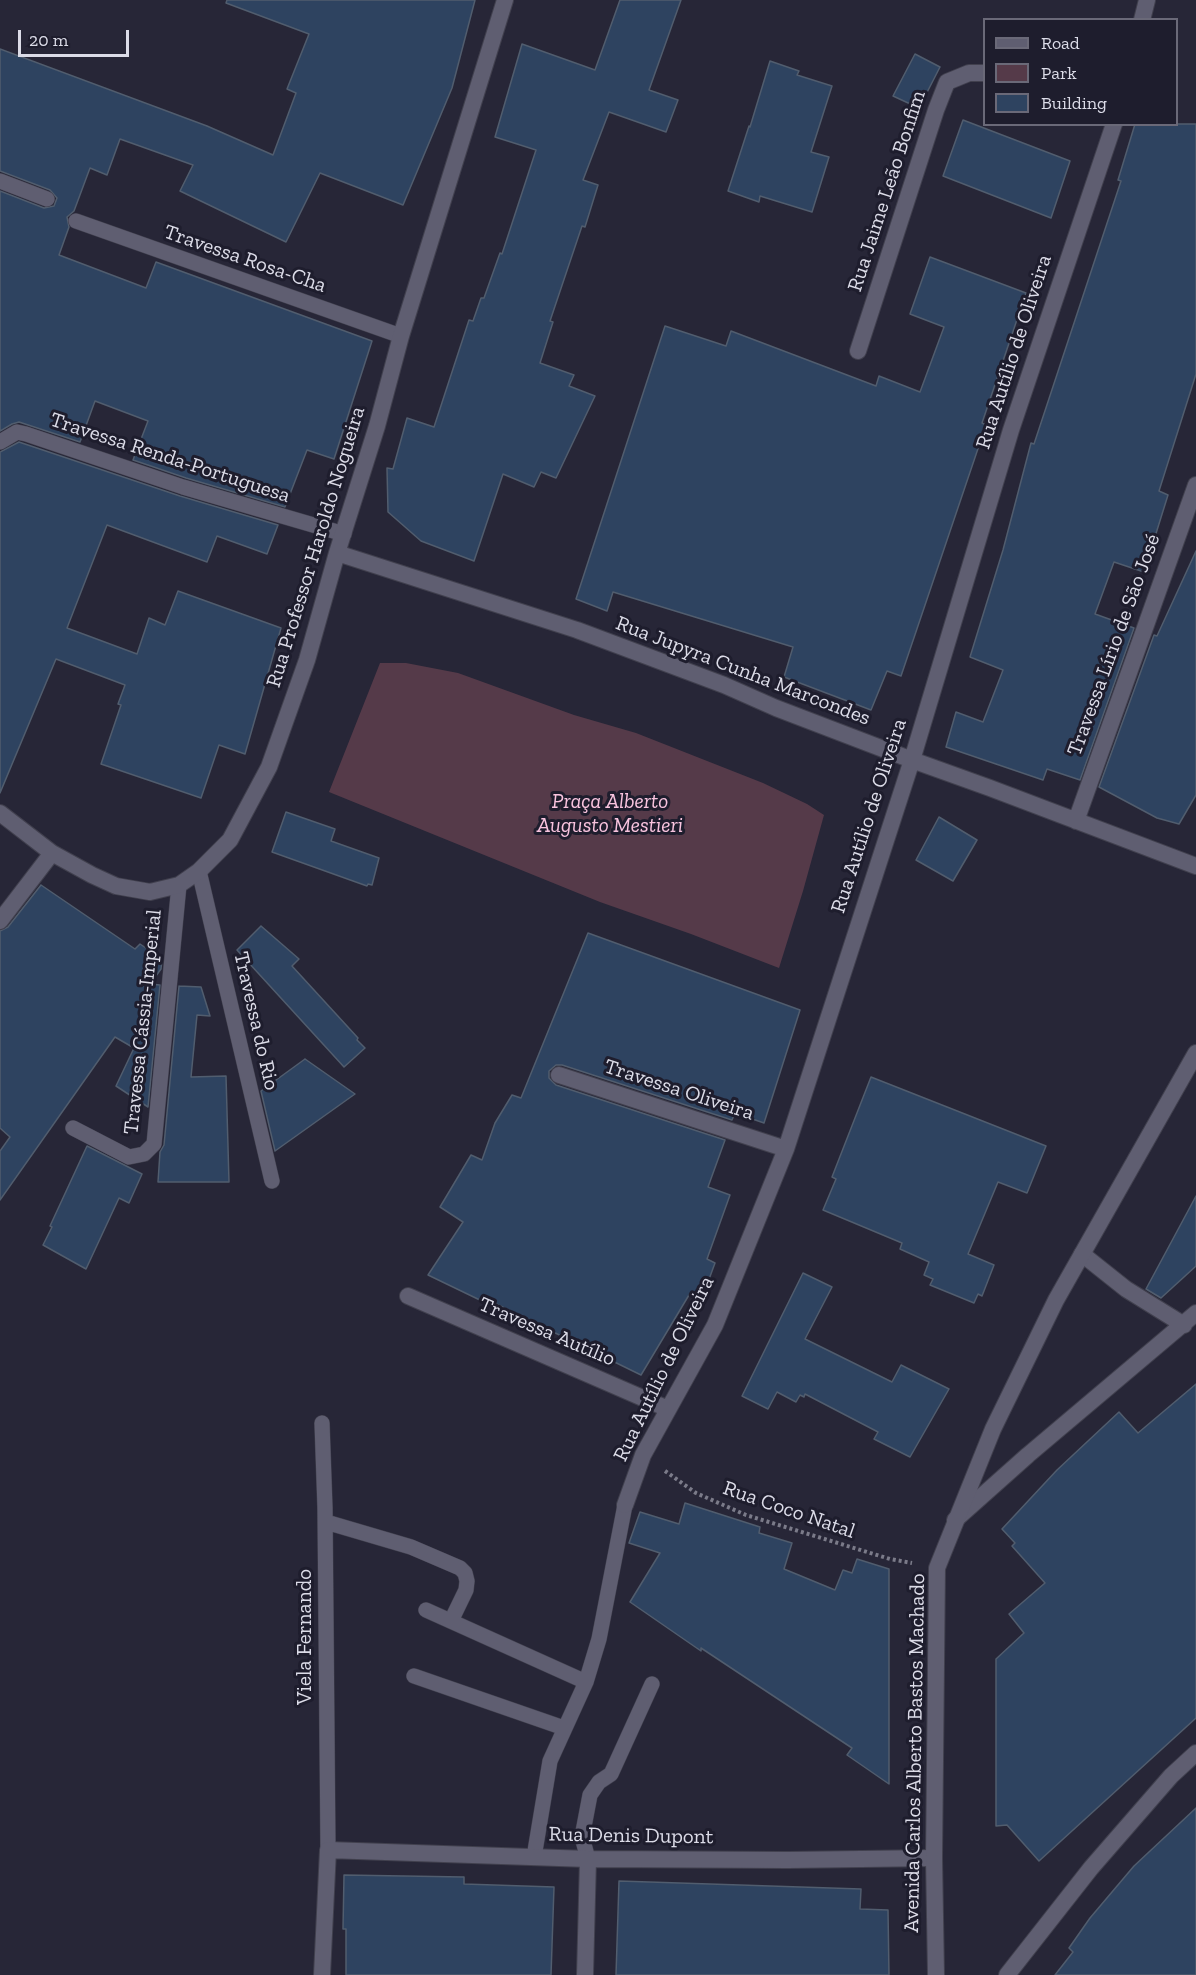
<!DOCTYPE html>
<html>
<head>
<meta charset="utf-8">
<style>
	body { margin:0 }
	#map { position:relative; width:1196px; height:1975px; overflow:hidden; background:#272637; font-family:"Zilla Slab",serif }
	canvas { display:block }
	.legend { position:absolute; left:983px; top:18px; width:195px; height:108px; box-sizing:border-box; background:#1e1d2d; border:2px solid #6a6978; margin:0; padding:8px 10px; list-style:none; font-size:18px; color:#dcdce8 }
	.legend li { display:flex; align-items:center; gap:12px; height:30px }
	.legend b { width:30px; border:2px solid #6a6978 }
	.scale { position:absolute; left:18px; top:30px; width:111px; height:27px; box-sizing:border-box; border:3px solid #dcdce8; border-top:0; padding-left:8px; font-size:18px; line-height:21px; white-space:nowrap; color:#dcdce8; -webkit-text-stroke:4px #1e1d2d; paint-order:stroke }
</style>
</head>
<body>
<div id="map">
<canvas width="1196" height="1975"></canvas>
<ul class="legend">
<li><b style="height:8px;background:#5f5e71"></b>Road</li>
<li><b style="height:16px;background:#553a49"></b>Park</li>
<li><b style="height:16px;background:#2e4360"></b>Building</li>
</ul>
<div class="scale">20 m</div>
</div>
<script>
const ctx = document.querySelector('canvas').getContext('2d');
ctx.lineJoin = 'round';
function fillPath(path, color) { ctx.fillStyle = color; ctx.fill(path, 'evenodd'); }
const shape = rows => new Path2D(rows.map(r => 'M' + r).join(''));
function strokePath(path, color, width, dash) { ctx.strokeStyle = color; ctx.lineWidth = width; ctx.lineCap = dash ? 'butt' : 'round'; ctx.setLineDash(dash || []); ctx.stroke(path); }
function label(font, color, halo, rows, align = 'center') {
  ctx.font = font + ' "Zilla Slab",serif'; ctx.lineWidth = 6; ctx.setLineDash([]); ctx.textBaseline = 'middle'; ctx.strokeStyle = halo; ctx.fillStyle = color; for (const [text, x, y, turn = 0] of rows) {
    ctx.save(); ctx.translate(x, y); ctx.rotate((+turn || 0) * Math.PI / 180); ctx.textAlign = isNaN(turn) ? turn : align; if (halo) ctx.strokeText(text, 0, 0); ctx.fillText(text, 0, 0); ctx.restore();
  }
}
fillPath(shape([
	[380,663,406,663,458,673,574,715,636,733,763,783,807,804,824,815,803,891,779,968,691,934,600,902,329,792]
]), '#553a49');
const building = shape([
	[227,0,475,0,452,88,403,205,320,173,286,242,180,191,193,165,120,139,107,175,90,168,74,211,67,217,69,227,59,255,146,288,156,262,372,341,334,459,307,450,285,507,186,478,133,460,148,421,95,401,80,442,19,422,12,424,0,431,0,191,44,208,54,206,57,198,50,190,0,171,0,49,207,126,273,155,296,93,287,89,309,34,226,3,227,0],
	[620,0,681,0,649,90,678,100,666,132,609,112,583,180,598,185,585,227,582,226,550,321,553,322,540,363,574,375,569,386,595,396,556,478,541,472,534,487,503,474,474,561,421,541,388,512,387,468,393,469,407,418,434,427,469,320,473,321,481,298,484,298,500,253,502,254,536,150,495,137,522,44,595,70,620,0],
	[915,54,940,67,919,108,893,96,915,54],
	[770,61,799,71,797,75,832,86,811,152,829,157,812,212,760,196,759,202,728,191,749,126,750,127,770,61],
	[963,120,1070,161,1051,218,943,176,963,120],
	[1135,124,1196,124,1196,374,1159,491,1168,495,1144,572,1114,562,1095,614,1134,628,1080,780,1047,769,1043,780,946,747,956,712,983,722,1003,670,970,657,1003,550,1031,443,1034,444,1121,181,1118,180,1135,124],
	[930,257,1026,293,982,423,986,425,901,676,887,671,871,710,784,677,793,647,613,592,607,611,576,599,665,326,726,346,731,331,876,386,879,376,920,392,944,327,910,314,930,257],
	[19,442,180,496,278,525,267,554,217,536,207,562,107,525,67,628,137,654,149,618,165,625,178,591,281,628,245,754,219,745,201,798,101,764,121,705,118,704,125,685,56,659,0,793,0,452,19,442],
	[1196,551,1196,795,1179,824,1157,818,1099,787,1154,635,1157,636,1196,551],
	[286,812,335,829,331,841,379,858,372,885,368,884,367,886,272,852,286,812],
	[939,817,977,840,953,881,916,860,939,817],
	[41,885,135,949,140,944,162,959,161,969,150,984,160,985,148,1107,116,1086,134,1048,115,1037,0,1200,0,1151,10,1137,0,1128,0,931,8,927,41,885],
	[261,926,299,959,292,966,358,1038,357,1040,365,1048,344,1067,237,950,261,926],
	[588,933,800,1010,764,1123,735,1113,732,1120,562,1065,556,1065,549,1071,549,1078,556,1085,725,1140,708,1187,730,1195,707,1259,715,1263,708,1282,699,1299,689,1295,641,1375,486,1299,484,1302,428,1275,463,1222,440,1207,471,1155,482,1160,495,1123,512,1095,521,1098,588,933],
	[179,986,201,987,210,1016,197,1015,191,1077,226,1076,229,1182,158,1182,160,1152,164,1145,179,986],
	[305,1059,355,1094,275,1151,261,1091,305,1059],
	[871,1077,1046,1146,1027,1193,998,1182,968,1254,994,1265,982,1296,978,1294,974,1303,930,1285,933,1279,924,1275,929,1262,900,1249,902,1243,823,1210,836,1179,832,1177,871,1077],
	[87,1146,142,1174,129,1203,119,1198,86,1269,43,1245,52,1227,50,1226,87,1146],
	[1196,1196,1196,1266,1161,1298,1146,1289,1196,1196],
	[803,1273,832,1287,805,1339,892,1382,901,1365,949,1389,910,1457,874,1439,878,1432,805,1394,804,1397,800,1395,796,1402,777,1392,768,1409,742,1396,803,1273],
	[1196,1384,1196,1718,1039,1861,1007,1825,996,1826,996,1659,1024,1633,1009,1614,1045,1583,1012,1546,1015,1543,1002,1529,1057,1470,1119,1412,1138,1433,1196,1384],
	[685,1503,760,1527,759,1533,792,1543,784,1569,835,1590,843,1570,852,1573,857,1559,889,1569,889,1784,847,1755,852,1748,701,1648,701,1651,630,1602,660,1553,629,1543,640,1512,679,1524,685,1503],
	[1196,1808,1196,1975,1055,1975,1073,1952,1069,1948,1090,1918,1134,1866,1196,1808],
	[344,1875,464,1877,464,1884,554,1887,551,1975,346,1975,346,1929,343,1929,344,1875],
	[619,1881,861,1889,860,1909,888,1910,889,1975,616,1975,619,1881]
]);
fillPath(building, '#2e4360');
strokePath(building, '#515d6e', 1.5);
const service = shape([
	[0,181,47,199],
	[76,221,401,336],
	[0,442,17,432,26,434,183,487,344,534],
	[199,871,272,1181],
	[73,1128,129,1157,144,1154,154,1144,179,885],
	[322,1423,325,1508,328,1850],
	[326,1522,411,1547,460,1568,465,1573,467,1581,466,1590,451,1621],
	[426,1610,586,1682],
	[414,1676,564,1728],
	[534,1857,550,1761,586,1682,599,1639,625,1505],
	[588,1859,582,1837,590,1795,599,1782,611,1774,652,1684]
]);
const minor = shape([
	[1142,20,1147,0],
	[858,351,936,110,947,82,969,73,984,73],
	[337,553,577,630,724,685,776,708,912,760,990,788,1196,866],
	[0,813,52,853,92,875,116,886,150,892,179,885,199,871,230,840,269,767,307,660,337,553,377,426,401,336,505,0],
	[1076,821,1196,485],
	[0,921,52,853],
	[559,1075,786,1149],
	[1082,1254,1126,1289,1184,1325],
	[408,1296,668,1409],
	[625,1505,643,1455,715,1325,786,1149,912,760,1011,430,1114,124],
	[955,1520,1028,1455,1196,1313],
	[322,1975,328,1850,588,1859,788,1860,934,1858],
	[585,1975,588,1859],
	[1007,1975,1091,1868,1171,1776,1196,1753]
]);
const tertiary = shape([
	[936,1975,934,1858,937,1568,993,1429,1056,1300,1196,1053]
]);
strokePath(service, '#41404e', 16);
strokePath(minor, '#41404e', 18);
strokePath(tertiary, '#41404e', 18);
strokePath(shape([
	[665,1471,696,1493,746,1515,890,1559,912,1563]
]), '#7b7b89', 4, [3, 3]);
strokePath(service, '#5f5e71', 15);
strokePath(minor, '#5f5e71', 16);
strokePath(tertiary, '#5f5e71', 16);
label('21px', '#dcdce8', '#1e1d2d', [
	["Rua Jaime Leão Bonfim",887,191,-72],
	["Travessa Rosa-Cha",245,259,19],
	["Rua Autílio de Oliveira",1014,352,-72],
	["Travessa Renda-Portuguesa",170,458,18],
	["Rua Professor Haroldo Nogueira",316,547,-73],
	["Travessa Lírio de São José",1114,645,-70],
	["Rua Jupyra Cunha Marcondes",743,671,21],
	["Rua Autílio de Oliveira",869,816,-72],
	["Travessa do Rio",256,1021,77],
	["Travessa Cássia-Imperial",143,1022,-84],
	["Travessa Oliveira",679,1090,18],
	["Travessa Autílio",547,1332,23],
	["Rua Autílio de Oliveira",664,1369,-64],
	["Rua Coco Natal",789,1510,19],
	["Viela Fernando",305,1637,-90],
	["Avenida Carlos Alberto Bastos Machado",915,1753,-89],
	["Rua Denis Dupont",631,1836,1]
]);
label('italic 21px', '#f9c4df', '#1e1d2d', [
	["Praça Alberto",610,802],
	["Augusto Mestieri",610,826]
]);
</script>
</body>
</html>
